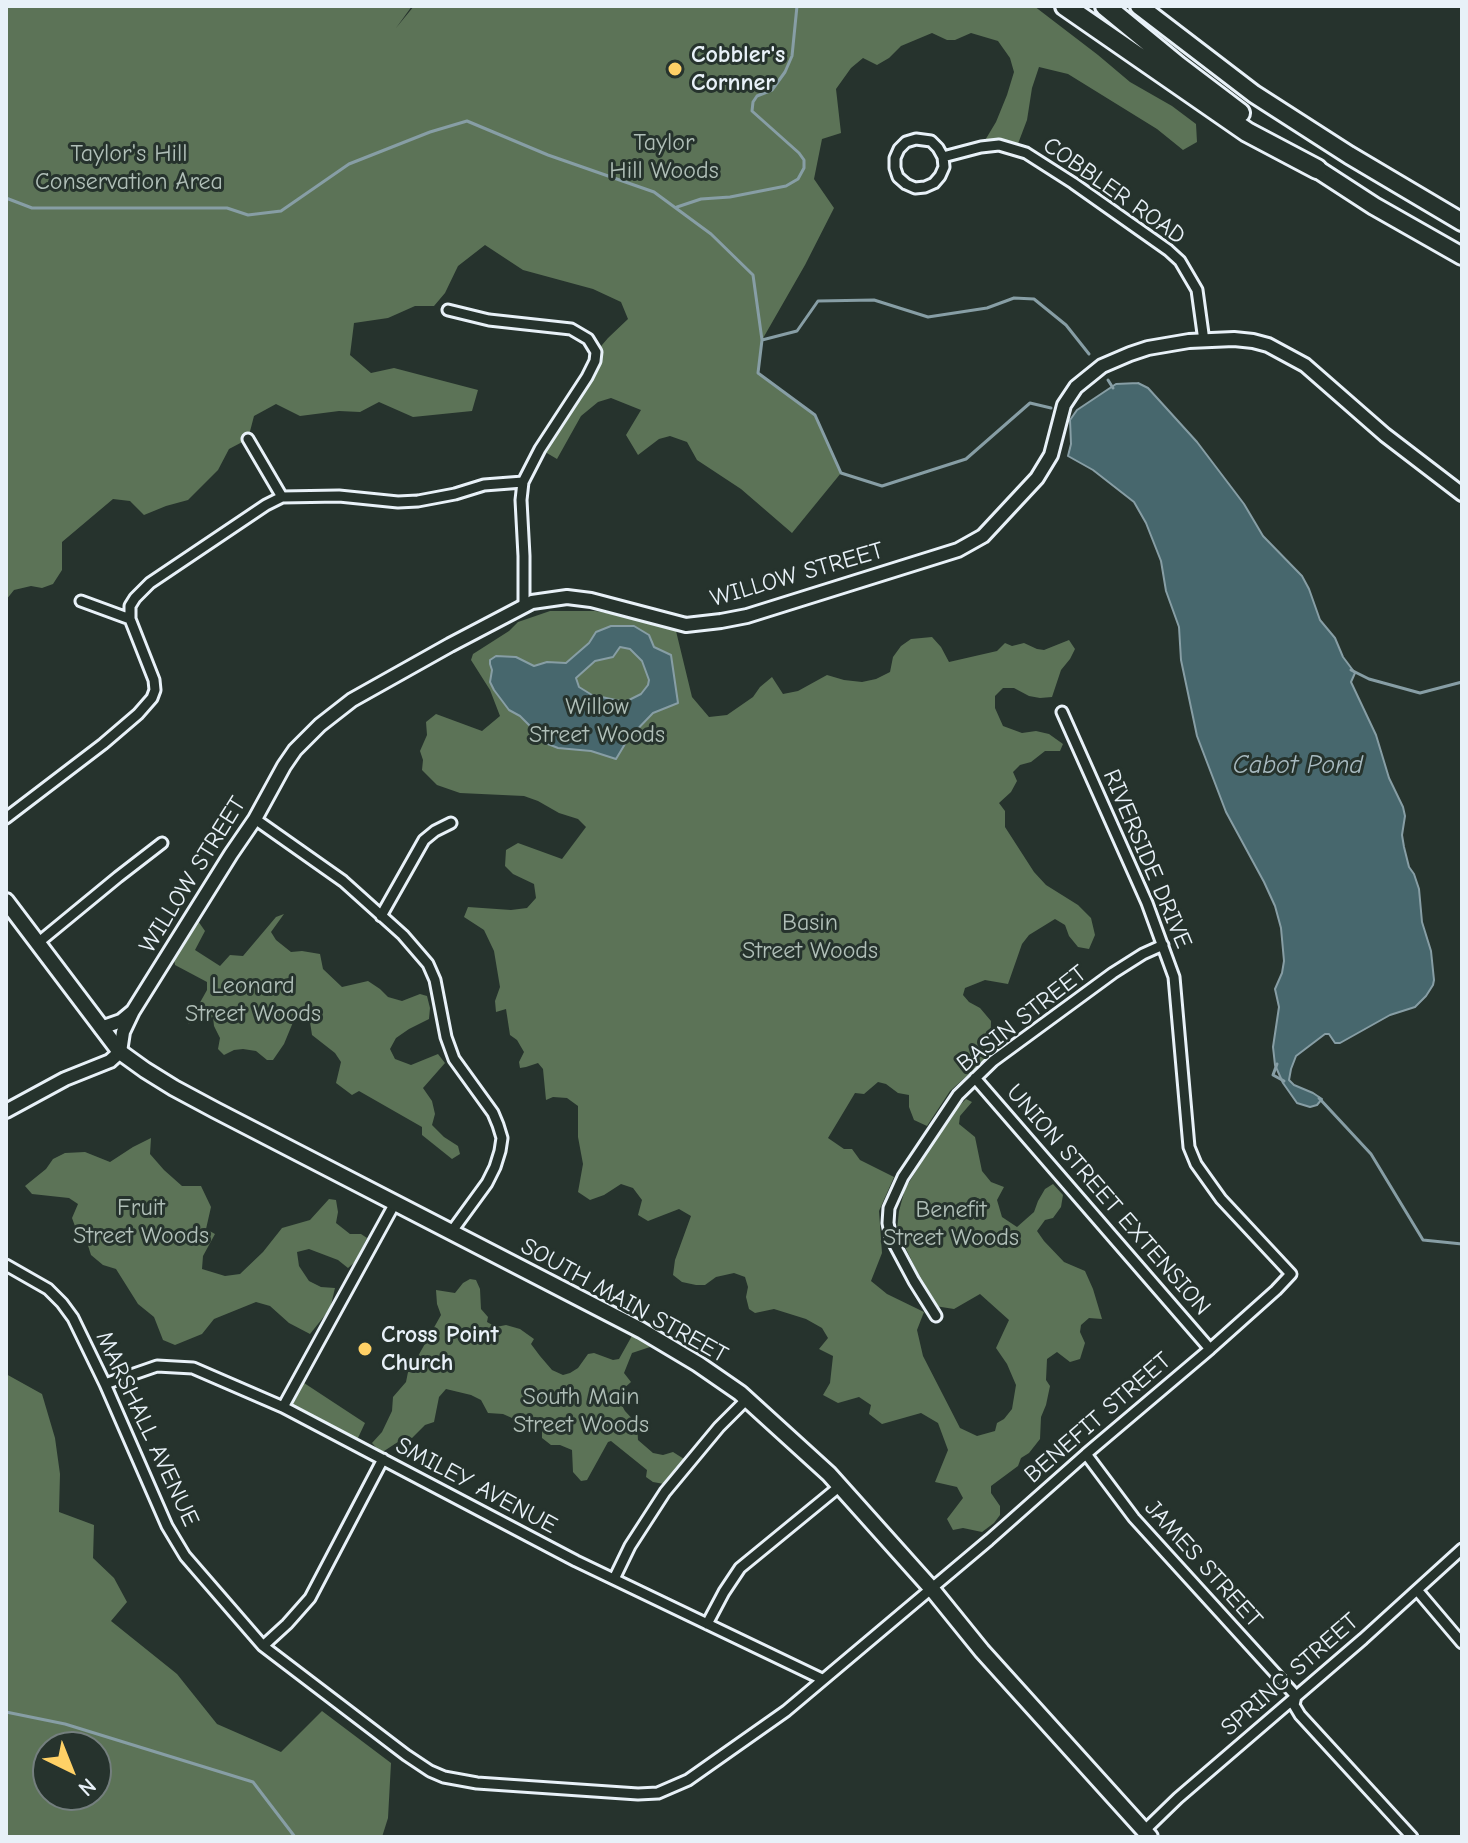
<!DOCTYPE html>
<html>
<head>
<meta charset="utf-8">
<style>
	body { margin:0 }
	#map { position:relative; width:1468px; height:1843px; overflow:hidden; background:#26332d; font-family:"Comic Neue",sans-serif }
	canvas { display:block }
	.frame { position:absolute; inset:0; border:8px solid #e8f1f8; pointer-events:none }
	.north { position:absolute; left:32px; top:1731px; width:80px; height:80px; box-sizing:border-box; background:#26332d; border:2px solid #747f7e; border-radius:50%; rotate:137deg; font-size:22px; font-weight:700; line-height:32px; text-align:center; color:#e8f1f8 }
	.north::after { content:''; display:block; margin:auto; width:28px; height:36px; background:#ffd166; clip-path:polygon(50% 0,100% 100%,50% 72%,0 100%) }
</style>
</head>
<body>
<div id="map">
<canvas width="1468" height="1843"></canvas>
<div class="frame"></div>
<div class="north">N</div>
</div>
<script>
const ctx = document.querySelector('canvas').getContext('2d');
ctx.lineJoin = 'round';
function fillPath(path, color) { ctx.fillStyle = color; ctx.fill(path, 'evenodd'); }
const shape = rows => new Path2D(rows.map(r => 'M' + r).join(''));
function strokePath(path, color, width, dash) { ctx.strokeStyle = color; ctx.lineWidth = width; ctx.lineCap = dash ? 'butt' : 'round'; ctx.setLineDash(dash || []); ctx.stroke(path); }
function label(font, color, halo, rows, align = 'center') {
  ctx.font = font + ' "Comic Neue",sans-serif'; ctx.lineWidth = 6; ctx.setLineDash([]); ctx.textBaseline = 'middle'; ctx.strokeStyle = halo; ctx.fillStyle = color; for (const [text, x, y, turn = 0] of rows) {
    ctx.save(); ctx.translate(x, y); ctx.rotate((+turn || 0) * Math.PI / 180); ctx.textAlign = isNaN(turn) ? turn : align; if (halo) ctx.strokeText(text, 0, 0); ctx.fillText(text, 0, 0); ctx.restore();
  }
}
fillPath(shape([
	[6,6,412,6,396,28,414,6,1034,6,1098,55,1130,82,1172,106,1196,124,1197,142,1183,150,1157,129,1068,74,1039,67,1032,88,1027,120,1016,149,981,147,996,122,1007,95,1014,72,1010,58,998,41,971,33,955,40,947,40,932,33,901,46,889,58,877,65,863,58,851,68,836,89,841,133,822,139,814,179,834,208,805,265,762,340,758,373,815,415,841,473,792,533,741,489,697,460,687,442,670,436,659,439,638,455,626,435,641,410,611,398,598,402,581,416,557,459,540,449,596,352,608,338,628,319,621,302,593,289,523,270,485,245,458,266,445,293,434,306,415,306,388,318,354,323,350,355,371,373,394,368,478,390,472,411,413,417,379,402,360,412,339,411,300,416,276,404,254,416,248,439,229,449,218,470,188,500,166,506,144,515,130,501,113,499,62,542,62,570,53,584,42,588,31,586,14,590,6,600],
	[550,611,595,611,613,614,676,631,692,697,709,717,727,715,753,697,760,687,772,677,783,694,798,691,827,675,844,680,862,682,876,679,890,672,893,657,901,646,911,639,932,637,941,647,949,662,997,651,1005,643,1012,646,1024,643,1037,649,1044,650,1069,640,1075,649,1070,659,1061,670,1052,697,1040,698,1029,696,1014,688,1003,688,995,696,995,708,1003,726,1022,733,1036,731,1049,734,1063,744,1060,751,1045,751,1031,762,1020,765,1013,772,1017,781,1011,792,999,803,1005,811,1005,827,1034,872,1046,885,1078,905,1091,918,1095,935,1089,949,1078,947,1069,936,1065,925,1055,919,1029,935,1022,944,1008,984,985,980,965,988,963,995,969,1002,980,1008,991,1021,990,1055,950,1091,927,1126,914,1120,909,1107,909,1095,898,1093,886,1084,878,1082,864,1094,855,1093,828,1138,844,1149,852,1149,860,1160,894,1177,879,1211,882,1253,871,1281,887,1294,924,1312,917,1330,923,1356,960,1428,977,1436,995,1431,997,1423,1004,1419,1012,1409,1016,1385,1007,1364,996,1348,1009,1320,980,1294,954,1309,935,1306,921,1280,897,1230,899,1211,905,1189,951,1114,966,1099,972,1102,960,1116,959,1124,975,1137,982,1171,991,1182,1004,1187,997,1200,1002,1217,1017,1227,1034,1212,1038,1201,1045,1189,1053,1184,1063,1195,1061,1207,1053,1218,1045,1220,1037,1231,1044,1241,1064,1262,1085,1271,1093,1289,1102,1319,1089,1318,1081,1325,1080,1332,1085,1343,1080,1359,1070,1362,1057,1352,1047,1359,1046,1380,1050,1386,1046,1405,1041,1417,1040,1439,1029,1453,1021,1458,1018,1466,991,1486,991,1493,1000,1506,1000,1515,994,1523,982,1532,963,1528,953,1530,947,1519,963,1498,957,1487,935,1482,948,1450,938,1423,921,1413,882,1424,869,1414,871,1405,859,1397,838,1403,823,1395,830,1383,833,1356,819,1349,828,1338,822,1328,806,1319,774,1309,755,1313,749,1309,746,1297,748,1287,745,1277,734,1273,716,1277,705,1285,696,1285,682,1282,673,1275,675,1260,691,1216,679,1209,648,1221,638,1215,642,1200,633,1188,621,1184,604,1195,590,1200,578,1192,583,1164,578,1137,578,1106,567,1098,553,1097,546,1100,543,1069,538,1063,526,1067,520,1068,519,1062,524,1052,517,1040,510,1035,506,1009,496,1012,495,1001,500,987,494,951,484,930,464,917,468,907,511,910,527,908,536,898,534,884,513,874,505,866,506,850,518,843,562,859,586,827,578,819,559,813,538,801,524,796,460,793,437,785,422,770,423,760,420,751,427,735,426,722,436,714,482,731,500,716,490,690,471,660,473,654,509,631,518,622],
	[284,914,271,932,276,940,291,952,302,951,320,954,323,969,342,987,368,981,380,989,388,997,402,1001,420,994,427,996,430,1008,429,1019,409,1029,396,1038,390,1049,395,1059,411,1065,438,1054,445,1063,423,1088,432,1101,435,1114,432,1125,444,1137,458,1146,460,1154,452,1159,422,1135,422,1127,359,1091,352,1095,336,1083,341,1062,335,1053,312,1035,310,1022,302,1016,296,1015,284,1044,273,1060,267,1060,256,1051,243,1049,234,1050,224,1055,218,1049,220,1038,214,1026,213,1017,188,1024,207,990,207,982,175,965,174,959,198,921,205,931,195,950,220,966,230,955,243,956,276,917],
	[151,1138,150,1154,164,1170,182,1186,201,1186,211,1207,206,1229,215,1234,203,1256,202,1269,225,1276,240,1274,263,1252,282,1228,310,1220,329,1199,336,1200,338,1212,336,1223,350,1234,361,1234,367,1238,355,1262,348,1268,338,1260,309,1249,297,1252,299,1266,309,1281,321,1287,335,1288,330,1309,310,1334,289,1323,270,1306,256,1302,214,1319,202,1334,175,1345,163,1340,154,1317,138,1304,116,1269,103,1265,91,1255,85,1236,76,1229,72,1218,78,1204,69,1198,32,1194,25,1186,46,1169,53,1159,65,1153,85,1152,110,1162,133,1147],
	[470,1279,476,1280,480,1289,481,1309,488,1317,487,1322,496,1327,506,1325,520,1329,534,1339,531,1344,540,1356,552,1370,563,1375,570,1373,578,1368,588,1354,594,1353,613,1360,619,1359,633,1334,653,1346,632,1353,624,1373,631,1382,622,1390,619,1400,625,1411,637,1424,638,1440,653,1453,663,1455,673,1452,684,1459,678,1471,669,1481,664,1484,653,1482,646,1477,647,1470,611,1441,608,1442,587,1480,581,1481,573,1472,572,1450,560,1445,551,1445,542,1438,542,1429,540,1426,521,1417,512,1418,503,1414,488,1413,481,1400,471,1395,446,1389,439,1397,434,1422,425,1425,411,1439,401,1440,381,1453,372,1443,382,1432,392,1411,393,1397,406,1382,408,1372,418,1370,417,1358,441,1315,437,1304,436,1290,455,1293,463,1283],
	[6,1374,42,1394,55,1438,60,1474,59,1512,94,1525,93,1558,114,1578,127,1602,111,1621,177,1674,217,1724,281,1752,322,1711,391,1763,388,1818,382,1837,6,1837],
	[48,1747,96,1747,96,1795,48,1795],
	[301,1381,365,1423,357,1440,355,1441,292,1409,289,1404]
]), '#5c7357');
const water = shape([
	[1138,383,1148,388,1197,442,1244,504,1263,536,1302,576,1309,589,1320,620,1335,638,1343,657,1355,673,1351,682,1376,735,1389,778,1403,807,1405,816,1402,835,1404,847,1409,867,1414,874,1419,889,1422,922,1431,951,1434,980,1433,985,1426,996,1415,1007,1390,1015,1340,1043,1335,1043,1329,1034,1325,1034,1296,1056,1291,1069,1289,1080,1294,1085,1313,1093,1322,1099,1317,1105,1310,1107,1297,1103,1283,1083,1275,1065,1273,1047,1279,1007,1275,989,1282,973,1284,961,1281,928,1275,906,1264,882,1226,812,1197,736,1181,660,1179,627,1166,591,1161,561,1146,523,1134,502,1093,470,1068,456,1071,444,1070,420,1077,410,1116,384,1138,383],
	[611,626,634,626,649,635,654,647,671,655,678,703,653,713,628,739,616,759,591,751,558,748,548,744,520,716,509,710,494,690,490,682,492,670,490,664,490,660,496,656,516,657,534,666,547,662,566,663,589,643,596,632,611,626],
	[620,647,630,649,642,661,649,680,648,685,641,694,625,702,592,695,579,687,576,678,595,661,613,657,620,647]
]);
fillPath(water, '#47676d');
strokePath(water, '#879ea5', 2);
strokePath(shape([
	[6,198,32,208,227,208,248,215,281,211,349,164,430,132,467,121,548,155,654,192,711,234,753,275,762,340,758,373,815,415,841,473,882,486,966,459,1030,403,1051,408],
	[677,207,701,199,730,197,786,186,798,179,804,168,804,160,799,153,752,111,753,102,757,96,772,90,785,72,792,56,797,6],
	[762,340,797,331,818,301,874,300,928,317,987,308,1014,298,1034,299,1066,325,1089,354],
	[1108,380,1113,388],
	[1351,670,1369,679,1420,693,1462,682],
	[1277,1064,1273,1075,1284,1081],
	[1319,1098,1371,1154,1423,1240,1462,1244],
	[6,1712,65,1724,253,1782,295,1837]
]), '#879ea5', 3);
const minor = shape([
	[943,157,938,148,931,141,916,139,906,142,899,149,895,158,895,168,898,177,906,184,915,188,925,187,934,183,940,176,944,167,943,157,981,147,999,145,1026,153,1073,183,1168,250,1180,261,1197,290,1204,341],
	[448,310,489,320,571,329,588,339,596,352,595,361,587,377,540,449,523,482,521,500,524,556,524,606],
	[248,439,282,497],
	[81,601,130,619],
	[6,818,103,744,138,714,152,698,155,690,154,680,130,619,130,606,135,598,150,583,266,505,282,497,339,496,398,502,418,501,455,494,484,485,523,482],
	[255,819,343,881,403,935,428,964,435,980,446,1037,454,1059,493,1113,498,1125,502,1138,500,1151,495,1167,487,1183,452,1231],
	[381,916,424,840,435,831,451,823],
	[39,942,118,877,162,843],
	[975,1078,1210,1349],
	[6,1265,48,1289,62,1303,73,1318,105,1384,167,1526,185,1556,263,1646,406,1755,430,1771,444,1777,477,1783,638,1794,658,1793,688,1780,786,1711,989,1540,1086,1454,1210,1349,1276,1290,1291,1274,1221,1199,1196,1164,1189,1147,1174,977,1147,903,1062,712],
	[936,1316,914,1281,891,1238,888,1223,889,1208,903,1177,958,1095,993,1061,1113,973,1143,954,1163,945],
	[105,1384,157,1366,193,1368,283,1407,576,1561,822,1679],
	[283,1407,395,1203],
	[1086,1454,1134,1518,1296,1696,1294,1705,1300,1715,1412,1837],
	[614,1579,630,1546,665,1492,719,1427,747,1399],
	[1417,1590,1462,1643],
	[707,1624,724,1592,740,1568,840,1486],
	[263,1646,287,1624,310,1598,383,1459],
	[1144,1831,1178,1798,1363,1639,1462,1549]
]);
const tertiary = shape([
	[133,1011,231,854,255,819,284,766,295,750,320,725,352,700,450,645,532,602,567,597,591,600,686,625,721,621,747,616,958,550,983,536,1037,478,1051,455,1064,405,1076,387,1102,366,1130,354,1148,348,1189,341,1234,339,1253,341,1268,345,1305,365,1385,435,1462,494],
	[6,1111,65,1079,110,1061,120,1052,123,1032,133,1011,121,1021,101,1028]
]);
const secondary = shape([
	[6,901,120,1052,145,1070,174,1088,215,1110,641,1330,698,1364,740,1393,829,1474,931,1588,982,1651,1150,1837]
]);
const trunk = shape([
	[1139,6,1254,94,1349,155,1462,222],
	[1317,169,1374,206,1462,256]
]);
const motorway = shape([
	[1065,6,1247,132,1317,169],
	[1105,6,1178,66,1240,113]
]);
strokePath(minor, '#e8f1f8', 15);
strokePath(tertiary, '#e8f1f8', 18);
strokePath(secondary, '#e8f1f8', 20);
strokePath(trunk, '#e8f1f8', 22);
strokePath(motorway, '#e8f1f8', 24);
strokePath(minor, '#26332d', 9);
strokePath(tertiary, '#26332d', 12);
strokePath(secondary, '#26332d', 14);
strokePath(trunk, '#26332d', 16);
strokePath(motorway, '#26332d', 18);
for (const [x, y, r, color] of [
	[675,69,8,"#ffd166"],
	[365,1349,8,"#ffd166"]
]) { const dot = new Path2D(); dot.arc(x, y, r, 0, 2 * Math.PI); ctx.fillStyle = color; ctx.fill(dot); strokePath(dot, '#26332d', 3); }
label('bold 24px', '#e8f1f8', '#26332d', [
	["Cobbler's",691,55],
	["Cornner",691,83],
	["Cross Point",381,1335],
	["Church",381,1363]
], 'left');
label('24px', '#b0bfb8', '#26332d', [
	["Taylor",664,143],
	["Hill Woods",664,171],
	["Taylor's Hill",129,154],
	["Conservation Area",129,182],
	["Willow",597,707],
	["Street Woods",597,735],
	["Basin",810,923],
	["Street Woods",810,951],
	["Leonard",253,986],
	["Street Woods",253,1014],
	["Fruit",141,1208],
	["Street Woods",141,1236],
	["Benefit",951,1210],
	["Street Woods",951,1238],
	["South Main",581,1397],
	["Street Woods",581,1425]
]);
label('24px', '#e8f1f8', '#26332d', [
	["COBBLER ROAD",1114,191,35],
	["WILLOW STREET",797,575,-16],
	["RIVERSIDE DRIVE",1147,859,67],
	["WILLOW STREET",193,875,-58],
	["BASIN STREET",1022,1019,-38],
	["UNION STREET EXTENSION",1108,1200,49],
	["SOUTH MAIN STREET",624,1301,29],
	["BENEFIT STREET",1098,1418,-41],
	["MARSHALL AVENUE",147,1429,65],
	["SMILEY AVENUE",476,1486,28],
	["JAMES STREET",1203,1564,48],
	["SPRING STREET",1290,1675,-41]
]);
label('italic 26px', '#a8bac0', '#26332d', [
	["Cabot Pond",1298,766]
]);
</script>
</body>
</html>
